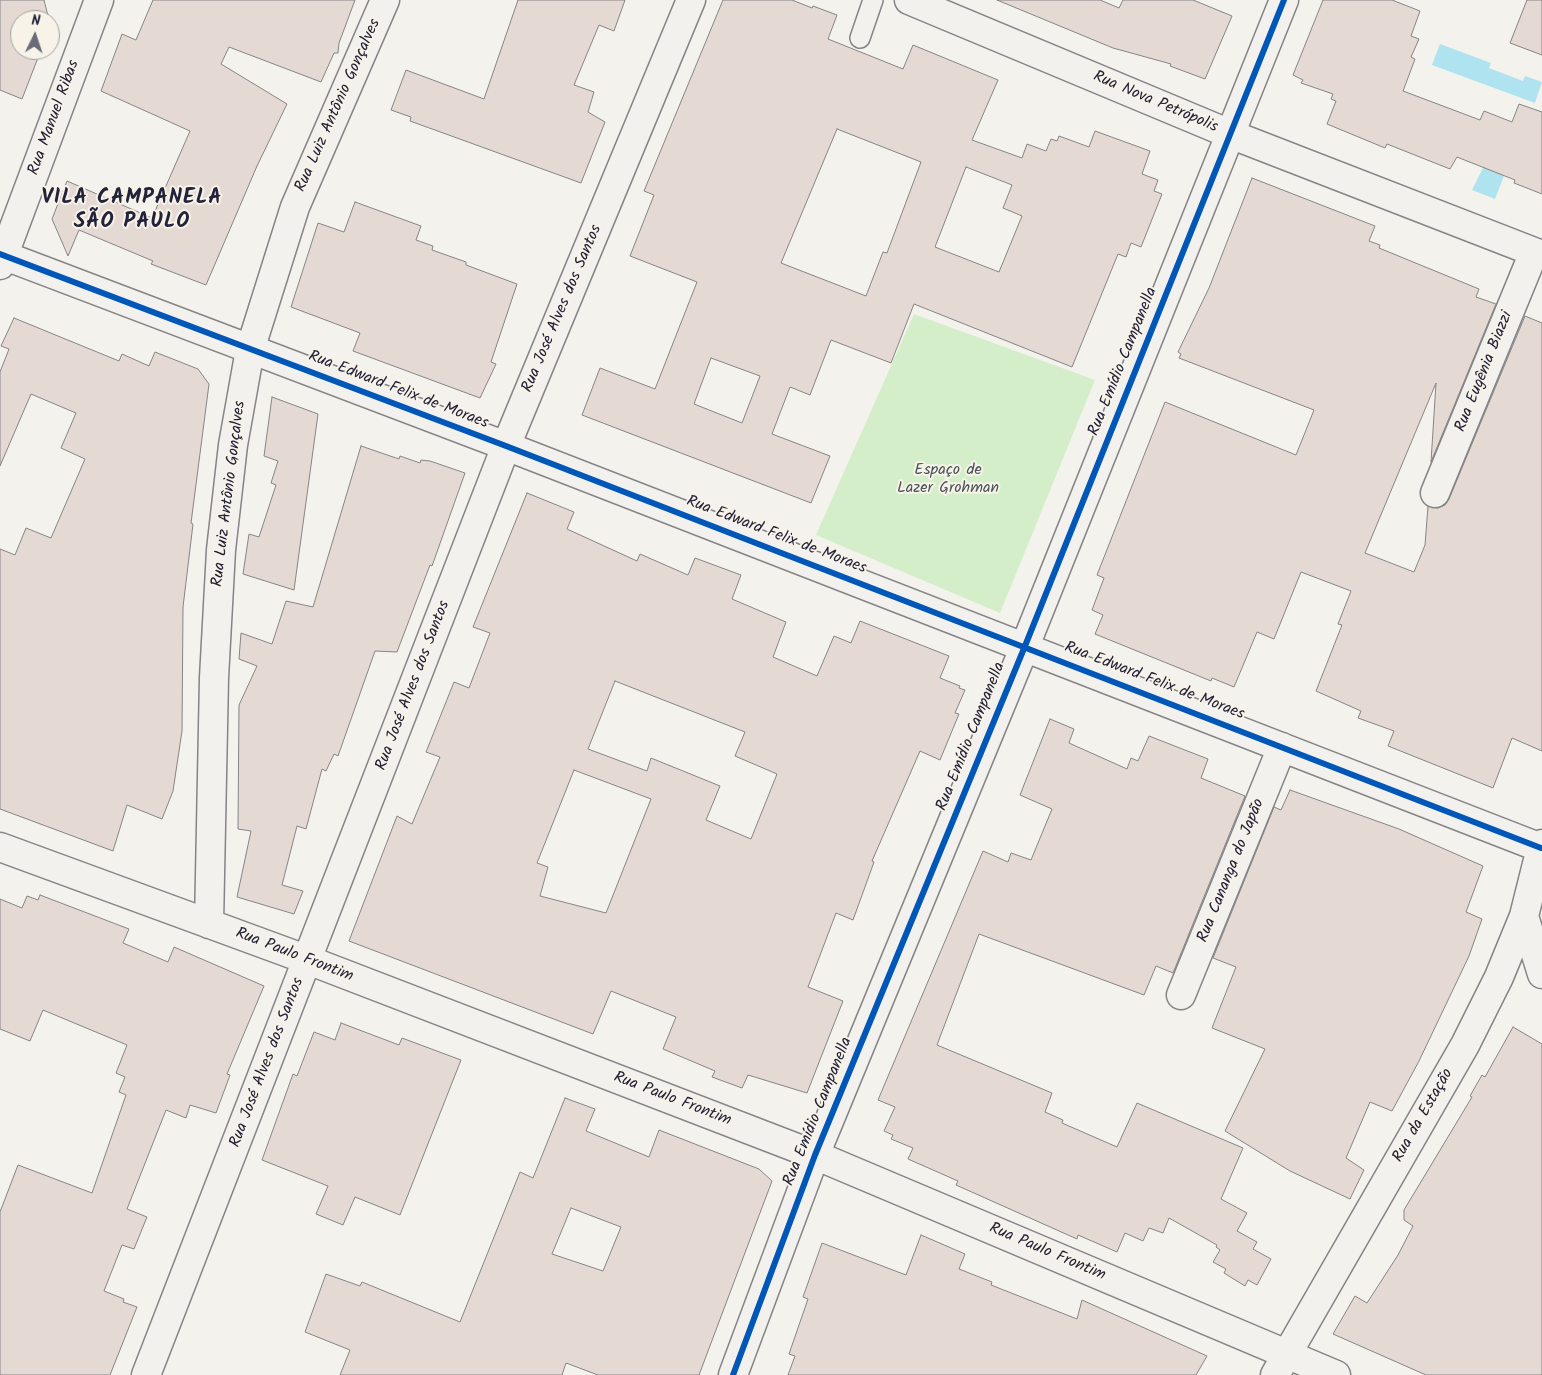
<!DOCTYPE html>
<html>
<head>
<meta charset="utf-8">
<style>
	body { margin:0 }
	#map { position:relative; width:1542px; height:1375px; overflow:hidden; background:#f4f2ec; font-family:Kalam,sans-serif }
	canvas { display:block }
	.north { position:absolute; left:10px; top:10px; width:50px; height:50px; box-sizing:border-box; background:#f7f3e8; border:1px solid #a29fa3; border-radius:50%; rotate:4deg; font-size:14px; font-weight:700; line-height:20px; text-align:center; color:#22223b }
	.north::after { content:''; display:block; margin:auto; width:18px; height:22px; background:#6c6b79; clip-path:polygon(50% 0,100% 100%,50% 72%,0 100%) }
</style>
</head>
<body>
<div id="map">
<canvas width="1542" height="1375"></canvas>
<div class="north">N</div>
</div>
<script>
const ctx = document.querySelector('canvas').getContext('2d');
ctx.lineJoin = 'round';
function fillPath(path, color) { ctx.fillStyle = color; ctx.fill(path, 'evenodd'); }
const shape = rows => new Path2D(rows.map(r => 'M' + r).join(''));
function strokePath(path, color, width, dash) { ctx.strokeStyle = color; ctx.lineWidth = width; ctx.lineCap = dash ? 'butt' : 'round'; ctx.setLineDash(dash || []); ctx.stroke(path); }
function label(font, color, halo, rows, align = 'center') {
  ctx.font = font + ' Kalam,sans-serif'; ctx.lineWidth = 4; ctx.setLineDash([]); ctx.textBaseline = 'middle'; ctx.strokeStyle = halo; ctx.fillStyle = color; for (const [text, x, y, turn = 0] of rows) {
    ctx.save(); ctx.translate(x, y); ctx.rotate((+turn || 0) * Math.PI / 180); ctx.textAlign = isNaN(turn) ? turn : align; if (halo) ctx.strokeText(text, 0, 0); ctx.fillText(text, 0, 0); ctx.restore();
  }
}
fillPath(shape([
	[914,314,1095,380,1000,613,816,535]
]), '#d3eec8');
fillPath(shape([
	[1440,44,1491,63,1489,68,1523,81,1525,76,1542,82,1535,103,1432,65],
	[1489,156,1509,163,1495,199,1472,190]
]), '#aee3ef');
const building = shape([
	[0,0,44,0,49,20,20,20,20,50,41,50,22,99,0,90,0,0],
	[153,0,355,0,339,43,338,53,334,53,321,82,229,47,221,64,287,104,257,166,206,285,151,264,153,261,79,230,68,256,52,219,67,181,152,218,190,131,101,91,122,34,136,40,153,0],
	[518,0,625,0,614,31,599,25,574,85,594,92,588,112,605,122,581,183,410,121,411,117,391,110,406,70,484,99,518,0],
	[723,0,792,0,812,8,813,6,837,15,828,39,903,69,913,45,998,80,972,140,1022,158,1027,144,1046,151,1051,139,1057,141,1059,136,1089,147,1095,131,1150,151,1142,174,1158,180,1154,191,1162,194,1141,247,1131,243,1126,257,1118,254,1072,367,914,304,891,363,831,340,810,395,790,387,772,434,830,456,811,503,582,415,600,368,655,389,697,282,630,256,654,195,644,191,723,0],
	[837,129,921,162,887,253,883,252,866,296,781,263,837,129],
	[966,167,1012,185,1003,208,1022,216,999,272,935,247,966,167],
	[711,358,760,376,742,423,694,404,711,358],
	[997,0,1100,0,1119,8,1123,0,1193,0,1232,16,1205,79,1170,66,1171,64,1113,48,997,0],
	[1323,0,1392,0,1420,11,1411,36,1419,39,1411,57,1415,59,1403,91,1480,120,1484,111,1512,122,1519,104,1542,112,1542,194,1514,183,1515,180,1457,157,1450,169,1387,144,1385,148,1327,124,1336,101,1331,99,1333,94,1301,83,1303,80,1293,75,1323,0],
	[1527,0,1542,0,1542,55,1510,43,1527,0],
	[1252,178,1375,226,1369,241,1380,245,1379,248,1479,289,1476,297,1496,304,1431,462,1436,383,1365,553,1414,572,1425,545,1428,506,1438,508,1445,505,1449,499,1525,316,1542,323,1542,751,1512,738,1493,788,1388,746,1394,731,1358,718,1361,711,1316,691,1342,625,1338,624,1351,591,1301,572,1274,639,1257,632,1234,687,1212,678,1211,681,1095,634,1103,615,1092,610,1104,578,1097,575,1165,402,1296,455,1314,410,1179,358,1181,354,1178,352,1209,288,1252,178],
	[355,202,421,226,416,240,433,246,432,250,466,262,466,265,517,284,491,362,496,364,480,398,353,351,360,333,291,307,318,223,344,232,355,202],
	[14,318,119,361,122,354,149,366,155,352,198,369,209,384,191,523,193,524,183,607,182,731,173,791,162,819,127,805,113,851,0,809,0,549,15,555,26,528,51,538,85,459,61,448,76,413,31,394,0,466,0,372,9,349,1,346,14,318],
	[272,397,318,414,294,590,243,574,249,534,259,537,276,485,271,483,278,461,264,456,272,397],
	[361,446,399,459,400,456,420,463,421,460,430,461,465,473,432,566,430,565,397,652,375,651,338,756,334,754,326,771,322,769,306,829,297,826,282,885,303,891,294,914,237,897,251,831,238,829,239,705,257,666,239,659,241,633,272,644,286,601,313,607,361,446],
	[527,493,574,512,567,529,637,561,640,554,688,575,695,558,741,575,732,599,786,622,773,657,817,676,834,636,851,643,860,621,949,656,940,678,960,686,959,688,965,690,955,713,959,714,940,760,920,751,872,861,874,862,853,920,836,913,808,987,843,1001,807,1093,748,1075,742,1088,712,1077,715,1071,663,1049,676,1017,611,991,593,1034,349,941,397,816,412,824,440,757,426,752,454,682,469,688,490,633,473,627,527,493],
	[615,681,745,732,735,756,777,774,751,839,706,820,720,786,651,758,647,771,588,749,615,681],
	[574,770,651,799,606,913,540,896,548,867,537,863,574,770],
	[1050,719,1074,729,1069,743,1127,769,1131,758,1138,761,1149,736,1208,759,1201,778,1245,796,1173,973,1156,966,1144,995,979,934,937,1045,1052,1093,1045,1112,1063,1120,1062,1123,1117,1147,1137,1103,1243,1148,1221,1199,1247,1213,1237,1231,1257,1242,1253,1249,1271,1259,1257,1285,1248,1280,1245,1286,1224,1273,1226,1269,1213,1262,1220,1250,1216,1247,1217,1245,1169,1218,1163,1233,1149,1228,1143,1241,1125,1233,1117,1252,1078,1235,1077,1239,956,1185,958,1181,908,1159,913,1148,891,1139,893,1135,884,1131,895,1107,878,1100,983,851,1008,862,1011,853,1031,860,1052,809,1020,795,1050,719],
	[1290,790,1399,829,1483,866,1466,912,1482,919,1469,956,1419,1061,1392,1111,1370,1102,1346,1158,1364,1170,1350,1199,1290,1171,1225,1131,1265,1049,1212,1028,1236,967,1213,958,1274,807,1281,810,1290,790],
	[40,895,129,929,123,943,168,962,174,947,264,986,227,1074,230,1075,216,1113,190,1105,186,1118,166,1110,127,1209,147,1217,134,1249,122,1245,104,1291,124,1299,123,1302,137,1307,110,1375,0,1375,0,1212,18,1165,92,1193,126,1095,119,1092,125,1077,116,1073,127,1045,43,1010,30,1041,0,1029,0,899,22,908,27,896,38,900,40,895],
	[341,1023,399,1045,402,1038,461,1060,400,1215,355,1197,343,1225,316,1214,328,1186,262,1160,293,1074,297,1076,314,1032,335,1040,341,1023],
	[1513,1027,1542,1044,1542,1375,1426,1375,1333,1334,1355,1296,1367,1303,1398,1255,1413,1226,1404,1220,1404,1210,1472,1097,1470,1096,1482,1075,1485,1077,1513,1027],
	[565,1098,595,1109,586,1131,649,1157,659,1130,759,1169,772,1181,699,1375,598,1375,566,1363,562,1375,340,1375,350,1350,305,1332,326,1274,360,1286,362,1282,460,1322,520,1172,533,1178,565,1098],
	[571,1208,621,1227,603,1271,552,1254,571,1208],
	[921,1235,965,1254,959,1269,992,1282,991,1285,1077,1319,1082,1300,1207,1356,1196,1375,788,1375,795,1356,789,1354,808,1299,803,1297,822,1243,906,1275,921,1235]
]);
fillPath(building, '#e5d9d3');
strokePath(building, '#858486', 1);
const service = shape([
	[860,38,873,0]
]);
const minor = shape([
	[909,0,1230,134,1542,255],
	[0,254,506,446,1541,848],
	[0,265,99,0],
	[1435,493,1534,252],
	[0,847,308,960,815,1155,1336,1375],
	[1524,916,1542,974],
	[209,924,214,678,221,550,233,445,250,350,295,207,385,0],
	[1181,995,1282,747],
	[146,1375,506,446,691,0],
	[733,1375,815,1155,1025,646,1284,0],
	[1275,1375,1465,1045,1499,977,1524,916,1542,844]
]);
strokePath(service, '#858486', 22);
strokePath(minor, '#858486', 31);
strokePath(service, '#f2f1ed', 19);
strokePath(minor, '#f2f1ed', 28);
strokePath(shape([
	[0,254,506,446,1541,848],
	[733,1375,815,1155,1025,646,1284,0]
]), '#0057b8', 6);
label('16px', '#22223b', '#f7f3e8', [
	["Rua Nova Petrópolis",1155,103,23],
	["Rua Luiz Antônio Gonçalves",339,106,-66],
	["Rua Manuel Ribas",55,118,-70],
	["Rua José Alves dos Santos",563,309,-67],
	["Rua Emídio Campanella",1124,362,-68],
	["Rua Eugênia Biazzi",1485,372,-68],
	["Rua Edward Felix de Moraes",398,391,21],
	["Rua Luiz Antônio Gonçalves",230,494,-83],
	["Rua Edward Felix de Moraes",776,536,21],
	["Rua Edward Felix de Moraes",1154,682,21],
	["Rua José Alves dos Santos",414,686,-69],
	["Rua Emídio Campanella",972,737,-68],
	["Rua Cananga do Japão",1232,871,-68],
	["Rua Paulo Frontim",294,956,21],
	["Rua José Alves dos Santos",268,1063,-69],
	["Rua Paulo Frontim",672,1100,21],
	["Rua Emídio Campanella",819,1112,-68],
	["Rua da Estação",1424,1116,-60],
	["Rua Paulo Frontim",1047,1253,23]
]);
label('16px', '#485457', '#f7f3e8', [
	["Espaço de",948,471],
	["Lazer Grohman",948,489]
]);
ctx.letterSpacing = '1px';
label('bold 21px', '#22223b', '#f7f3e8', [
	["VILA CAMPANELA",132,199],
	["SÃO PAULO",132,223]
]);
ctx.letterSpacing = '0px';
</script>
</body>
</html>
